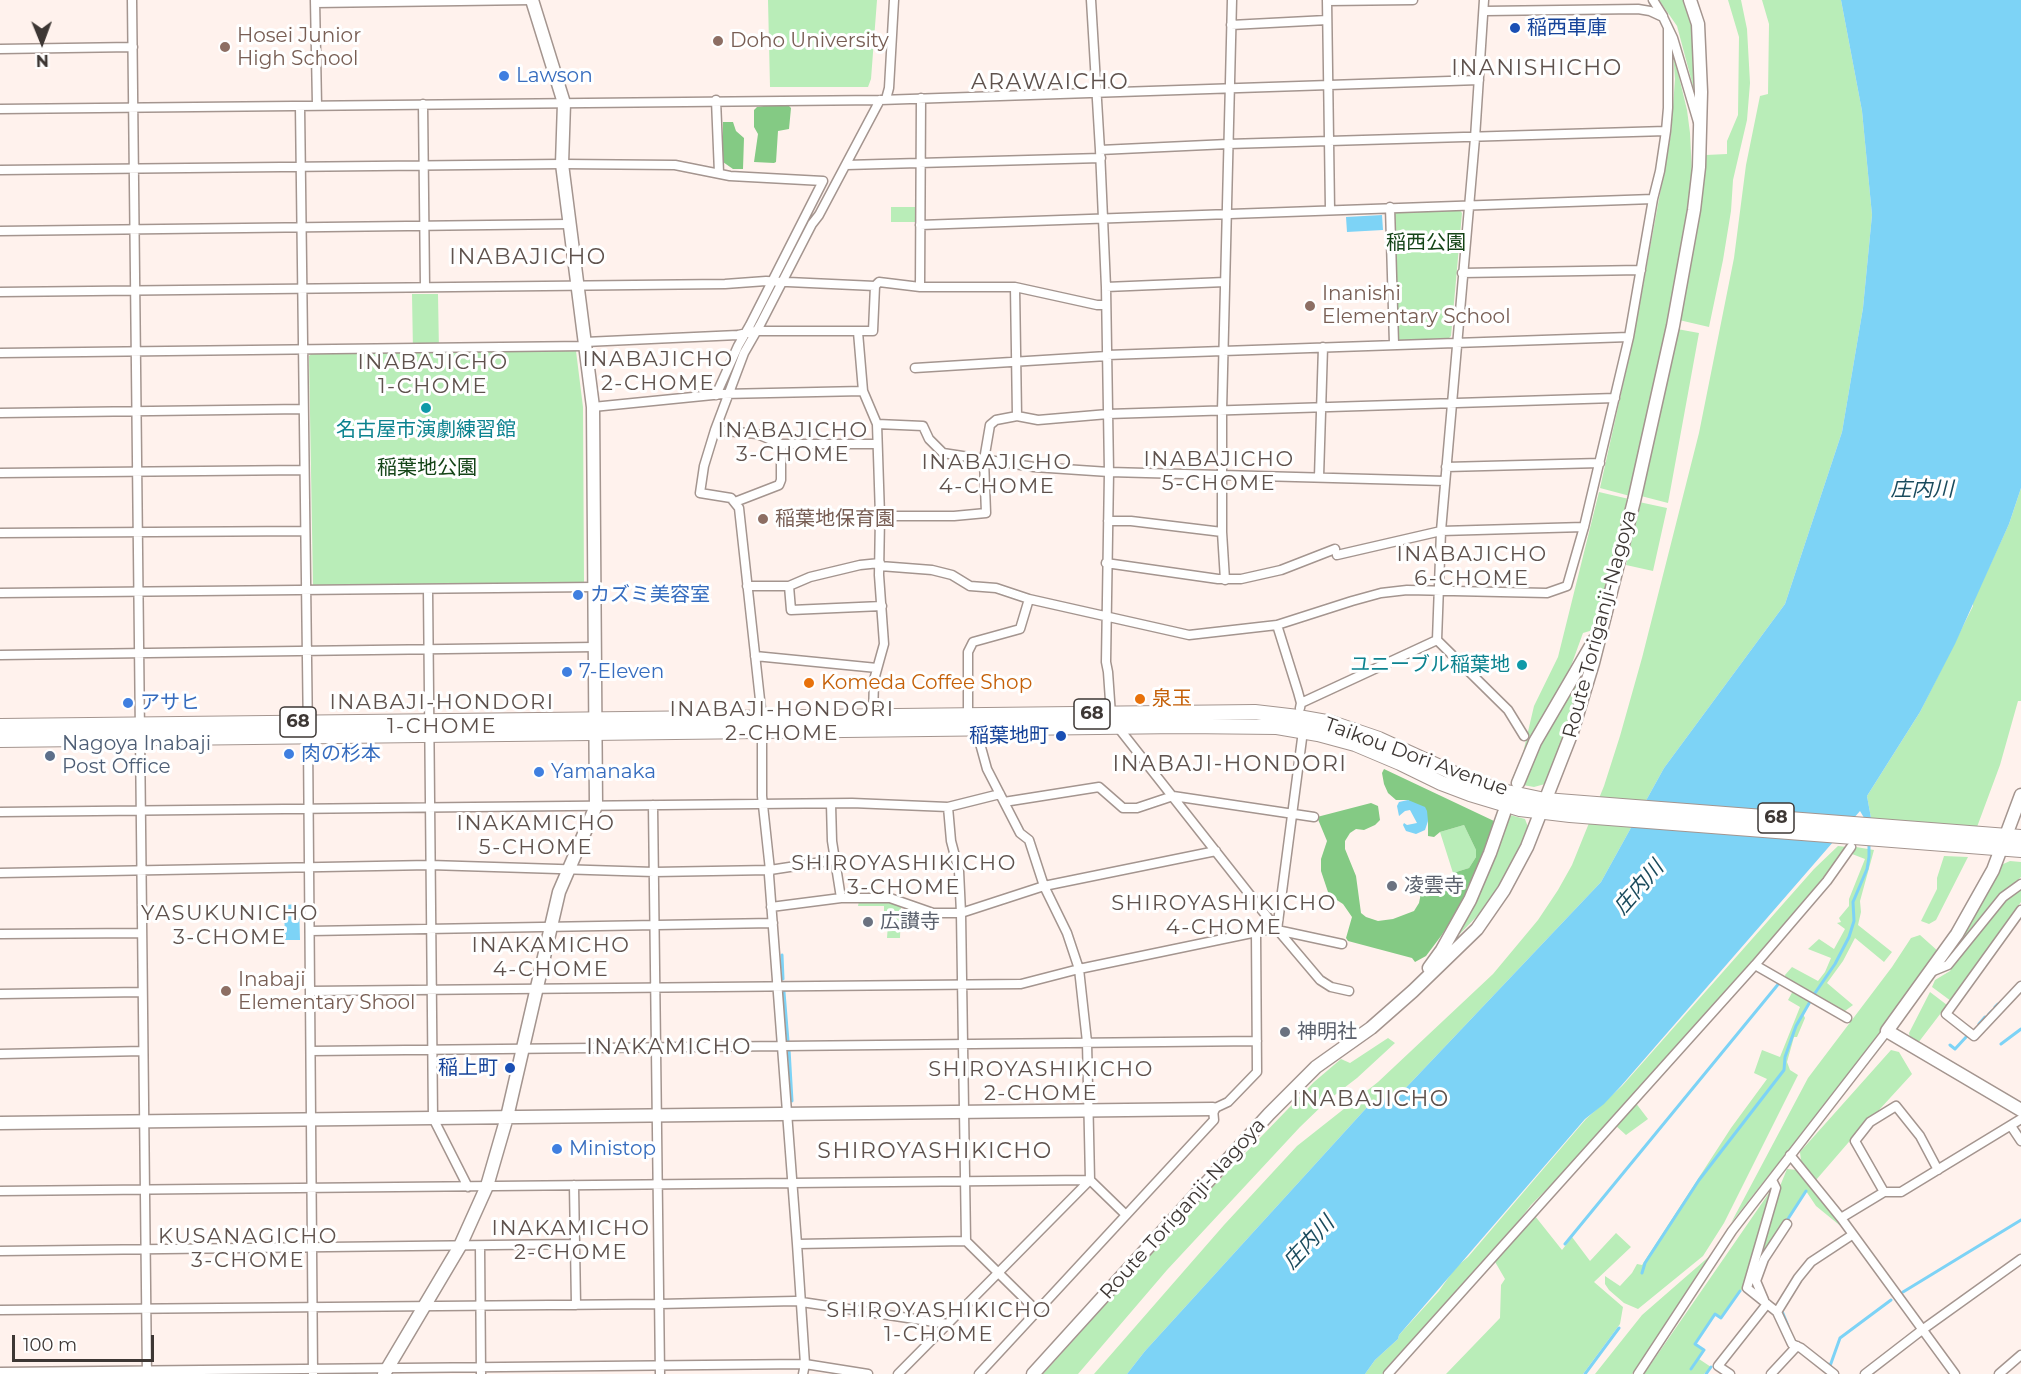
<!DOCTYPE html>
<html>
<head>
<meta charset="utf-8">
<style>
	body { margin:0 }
	#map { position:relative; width:2021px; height:1374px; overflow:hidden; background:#fff2ed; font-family:Montserrat,sans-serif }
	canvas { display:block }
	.north { position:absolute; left:12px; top:12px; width:60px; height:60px; -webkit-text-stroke:4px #fff; paint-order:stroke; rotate:179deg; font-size:16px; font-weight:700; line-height:24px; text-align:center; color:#3d3734 }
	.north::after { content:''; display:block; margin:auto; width:21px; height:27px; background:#3d3734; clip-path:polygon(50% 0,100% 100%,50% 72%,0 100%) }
	.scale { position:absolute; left:12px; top:1335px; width:142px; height:27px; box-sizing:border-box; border:3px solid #3d3734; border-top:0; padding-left:8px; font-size:18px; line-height:21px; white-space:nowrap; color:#3d3734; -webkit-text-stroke:4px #fff; paint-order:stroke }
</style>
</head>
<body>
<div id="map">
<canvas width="2021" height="1374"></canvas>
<div class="north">N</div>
<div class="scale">100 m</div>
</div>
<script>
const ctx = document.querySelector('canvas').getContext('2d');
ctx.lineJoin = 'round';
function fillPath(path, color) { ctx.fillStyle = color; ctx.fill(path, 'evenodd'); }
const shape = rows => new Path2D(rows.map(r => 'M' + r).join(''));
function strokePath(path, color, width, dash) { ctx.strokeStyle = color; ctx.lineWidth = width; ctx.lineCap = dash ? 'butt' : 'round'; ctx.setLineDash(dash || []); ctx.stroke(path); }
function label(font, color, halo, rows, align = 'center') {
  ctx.font = font + ' Montserrat,"Noto Sans JP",sans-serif'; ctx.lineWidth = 6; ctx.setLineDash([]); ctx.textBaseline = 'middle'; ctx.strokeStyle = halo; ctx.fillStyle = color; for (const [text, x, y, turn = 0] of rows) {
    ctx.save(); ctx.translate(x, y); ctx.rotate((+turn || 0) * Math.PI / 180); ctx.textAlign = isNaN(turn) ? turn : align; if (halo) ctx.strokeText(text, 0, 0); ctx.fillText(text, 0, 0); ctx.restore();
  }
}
fillPath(shape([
	[768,0,877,0,871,79,868,87,770,87],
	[1659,0,1685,0,1693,29,1697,101,1677,26],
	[1728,0,1741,0,1747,29,1750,83,1747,120,1733,180,1731,211,1723,260,1709,327,1679,320,1700,210,1706,155,1727,154,1727,141,1738,115,1739,37],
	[1762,0,1841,0,1862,111,1872,215,1863,308,1842,432,1785,604,1664,768,1601,882,1400,1094,1370,1104,1145,1351,1127,1374,1094,1374,1224,1225,1297,1146,1378,1082,1493,974,1538,920,1558,890,1572,865,1604,786,1620,736,1642,658,1699,433,1734,258,1746,165,1760,96,1768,94,1769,24],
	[1673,52,1687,110,1690,133,1692,174,1690,206,1671,309,1630,496,1600,488,1633,340,1671,134,1675,79],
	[891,207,916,207,916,222,891,222],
	[1458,208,1462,213,1451,336,1448,339,1401,341,1397,338,1393,214,1396,211],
	[412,294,438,294,439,352,576,351,583,407,584,582,313,586,309,356,312,353,413,352],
	[1677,329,1699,333,1668,503,1641,496],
	[2021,488,2021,701,2018,701,2000,765,1977,827,1871,818,1867,796,1920,712,1973,606,1973,602,2009,524],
	[1599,492,1629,499,1604,604,1593,630,1583,633,1571,666,1538,725,1513,781,1511,781,1523,753,1534,706,1558,657],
	[1639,502,1667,508,1653,571,1626,565],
	[1586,667,1568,729,1545,784,1534,787,1523,785,1550,724],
	[1510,815,1525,819,1528,827,1519,851,1502,883,1484,909,1452,942,1469,915,1485,882],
	[1464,825,1476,850,1476,857,1469,868,1453,873,1440,832],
	[1838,846,1847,847,1801,908,1576,1160,1531,1205,1502,1243,1418,1338,1382,1374,1365,1374,1375,1360,1398,1339,1399,1335,1439,1291,1456,1267,1468,1257,1586,1119,1622,1086,1814,869],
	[1856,847,1874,850,1860,901,1861,912,1858,925,1892,952,1884,962,1855,938,1843,961,1827,983,1853,1005,1845,1011,1840,1011,1786,979,1785,975,1792,967,1818,981,1825,972,1831,958,1808,949,1819,939,1834,949,1845,929,1837,923,1841,922,1839,918,1849,906,1849,899,1865,859,1852,854],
	[1944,856,1968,857,1936,920,1929,924,1921,921,1937,889,1937,878],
	[2010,861,2021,862,2021,877,1990,905,1948,957,2001,865],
	[2021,888,2021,902,1951,1001,1932,987,1935,980,1950,971,1958,958,1998,907],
	[859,901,889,902,901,905,900,938,887,938,888,924,884,924,884,906,858,906],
	[1920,935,1939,952,1878,1037,1731,1223,1808,1078,1892,967,1911,938],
	[1794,989,1811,1001,1803,1014,1805,1018,1797,1037,1794,1037,1787,1062,1790,1070,1798,1075,1724,1223,1703,1256,1638,1309,1624,1303,1609,1290,1605,1284,1605,1276,1620,1286,1632,1273,1637,1264,1642,1265,1731,1128,1767,1079,1754,1073,1762,1050,1780,1057,1800,1007,1788,1000],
	[1930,992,1947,1005,1918,1043,1910,1038,1909,1033],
	[1388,1038,1395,1043,1357,1078,1327,1101,1300,1127,1167,1270,1078,1374,1043,1374,1198,1202,1314,1082,1341,1059,1350,1063],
	[1891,1050,1899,1052,1912,1074,1879,1110,1881,1114,1867,1121,1816,1180,1801,1161,1800,1152],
	[1635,1102,1648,1119,1626,1135,1615,1125],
	[1787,1169,1798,1170,1843,1228,1816,1206,1806,1191,1762,1257,1753,1284,1778,1191],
	[1771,1190,1746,1284,1721,1318,1714,1314,1696,1344,1704,1350,1699,1359,1711,1367,1704,1374,1644,1374],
	[1532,1216,1535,1216,1562,1250,1572,1237,1590,1261,1616,1233,1631,1247,1594,1282,1623,1307,1620,1324,1583,1374,1446,1374,1500,1318,1501,1285,1505,1279,1494,1260],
	[1712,1254,1632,1374,1595,1374,1642,1315]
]), '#b9edb8');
fillPath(shape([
	[764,106,789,106,791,108,789,129,778,131,776,162,774,163,754,162,758,134,754,127,754,110,757,107],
	[723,122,733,122,736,131,744,138,743,169,733,169,723,162],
	[1384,769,1494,821,1492,831,1461,906,1441,936,1426,956,1415,962,1412,958,1348,941,1346,938,1352,917,1343,904,1329,895,1321,871,1321,859,1327,841,1317,817,1371,803,1378,806,1380,820,1375,825,1364,830,1356,829,1350,833,1345,841,1345,849,1356,876,1361,913,1366,917,1378,921,1393,919,1414,911,1419,903,1421,893,1429,889,1454,883,1453,873,1469,868,1476,857,1476,850,1464,825,1440,832,1434,837,1428,836,1428,821,1408,800,1396,800,1388,793,1384,784,1382,773]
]), '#84ca84');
fillPath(shape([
	[1841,0,2021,0,2021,488,2009,524,1955,644,1920,712,1867,796,1871,818,1866,821,1860,811,1621,1086,1604,1104,1585,1119,1399,1335,1398,1339,1375,1360,1365,1374,1127,1374,1145,1351,1370,1104,1400,1094,1601,882,1664,768,1785,604,1842,432,1863,308,1872,215,1862,111],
	[1382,215,1383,230,1347,232,1346,217],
	[1408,800,1425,807,1427,811,1428,821,1425,830,1416,834,1406,831,1403,825,1404,823,1407,825,1417,823,1410,810,1405,811,1399,816,1397,806,1399,802],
	[299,904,300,940,285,940,284,905]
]), '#7dd3f6');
strokePath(shape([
	[782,955,783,979],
	[784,992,788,1041],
	[1813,996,1835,964,1849,937,1854,921,1853,902,1867,869,1869,857,1869,843],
	[1995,1007,1998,1004],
	[1989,1014,1992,1011],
	[1979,1024,1985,1017],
	[2001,1044,2021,1029],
	[1950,1045,1955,1049,1967,1036],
	[789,1049,792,1101],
	[1786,1222,1806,1191],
	[1565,1244,1780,982],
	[1642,1273,1645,1263,1699,1180,1784,1070,1785,1057,1796,1026,1811,1000],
	[1903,1292,2021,1220],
	[1782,1311,1788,1326],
	[1828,1364,1830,1366,1840,1338,1891,1300],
	[1691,1369,1704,1350,1695,1344,1715,1314,1721,1318,1740,1291],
	[1585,1374,1619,1328],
	[1706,1374,1711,1367]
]), '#7dd3f6', 3);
const street = shape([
	[132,0,147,1374],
	[315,0,317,105],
	[1091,0,1100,150,1106,287,1109,472,1106,662,1108,672,1111,715],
	[1327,0,1330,209],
	[1484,0,1475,138,1441,531,1437,640,1508,710,1524,736],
	[1653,0,1663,16],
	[1327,1,1413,0],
	[315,3,532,0],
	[1485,11,1638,9,1650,11,1663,17,1673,38,1698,122],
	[1231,25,1327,20],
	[0,49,133,47],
	[886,99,889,88,894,0],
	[716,100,719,173],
	[423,104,425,287],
	[300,106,308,737,313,1374],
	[0,109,880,100,1479,80],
	[1100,150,1228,144,1666,131],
	[846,165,1101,158],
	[0,170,562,164,675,165,730,176,823,181,750,325,738,346,716,395],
	[1390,207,1394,344],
	[920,225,1653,199],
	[0,231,570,224],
	[1462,273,1641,270],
	[920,287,921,98],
	[1015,287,1017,416,1038,420,1108,414,1615,398],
	[1106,287,1225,282],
	[0,292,725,284,766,281,875,286,879,282,920,287,1015,287,1097,305,1106,305],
	[858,332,863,391,877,424,880,516,879,575,884,644,874,680,873,717],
	[585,342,738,335,756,331,873,331,875,286],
	[0,353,585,346],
	[1107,355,1629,337],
	[915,368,1107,356],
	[593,407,723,394,863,391],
	[0,413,303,409],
	[877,424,923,426,929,439,943,453,1034,467,1109,472,1445,481],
	[715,430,757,434,781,444,876,444],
	[1446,467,1600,463],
	[0,473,304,470],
	[1319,477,1323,347],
	[735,502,779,485,781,480,781,444],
	[880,516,954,516,986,513,984,460,990,425,996,420,1017,416],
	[1108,521,1131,521,1222,532],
	[0,533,305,531],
	[1337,555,1441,531,1584,527],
	[880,563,860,565,810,577,789,586,791,610,882,606],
	[1106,563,1218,579,1241,579,1281,570,1335,549],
	[880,566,932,570,952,575,970,586,996,588,1029,599,1189,635,1277,625,1352,601,1381,593,1407,590,1547,593,1567,586,1584,527,1629,337,1653,199,1660,171,1666,131,1668,108,1668,28],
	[1225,580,1222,532,1222,411,1232,0],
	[747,586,789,586],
	[428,589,433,1118,468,1187],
	[0,593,595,587],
	[1277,625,1298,692,1301,703,1300,708],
	[0,655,595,647],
	[755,656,877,668],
	[1301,703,1437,640],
	[968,716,968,652,973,642,1020,629,1029,599],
	[1117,726,1276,928,1320,980,1331,987,1349,991],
	[976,729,987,769,1020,833,1029,840,1044,886,1067,933,1079,969,1087,1042,1090,1180,1126,1215],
	[1303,731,1277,930,1342,944],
	[1004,802,1099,787,1123,808,1137,808,1173,796,1314,817],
	[831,804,832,841,841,898],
	[653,805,660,1374],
	[948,807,951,841,959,871,961,913,966,1241,1037,1311],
	[0,812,852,803,948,807,1000,794],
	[0,873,430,865,654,872,770,870,835,860],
	[771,907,841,898,890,898,933,913,961,913,1044,886,1216,851],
	[2021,910,1946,1014,1974,1036,2021,986],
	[310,931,773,923],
	[0,934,142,933],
	[1755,965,1847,1018],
	[1931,972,1948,965,2003,897,2021,884],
	[310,991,1021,984,1079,969,1276,928],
	[0,994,142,992],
	[311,1051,1257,1041],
	[0,1054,143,1051],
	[2011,1126,2021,1141],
	[1790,1155,1841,1218,1955,1374],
	[1772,1180,1776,1188,1747,1288,1777,1312,1792,1344,1801,1348,1834,1374],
	[574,1185,576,1305],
	[0,1191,1090,1180,898,1374],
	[1884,1192,1855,1141,1870,1122,1896,1106,1920,1136,1938,1170],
	[1841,1218,1884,1192,1901,1192,2021,1119],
	[797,1244,966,1241],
	[480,1246,481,1374],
	[0,1251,575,1244],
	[1764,1300,1756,1281,1764,1259,1787,1224],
	[0,1310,659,1304,795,1301,948,1324],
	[1777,1312,1798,1278,1811,1262,1852,1235],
	[0,1372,805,1364,868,1374],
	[803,1374,805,1364,797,1244,769,875,770,870,762,796,762,718,739,508,731,498,700,493,704,466,715,430,744,353,760,325,812,224,819,215,880,100],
	[979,1374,1214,1120,1213,1109,1228,1102,1257,1072,1256,932],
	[1388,1374,1755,965,1827,881,1851,847],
	[1638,1374,1732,1231,1887,1031],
	[1730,1374,1718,1366,1767,1304],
	[1771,1374,1797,1346],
	[1865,1374,1922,1330,2021,1259],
	[1999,1374,2021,1355]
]);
const secondary = shape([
	[1518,783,1535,742,1595,639],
	[2021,795,1993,870,1957,934,1887,1031,2021,1110],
	[1429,968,1442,950,1470,900,1490,853,1504,813],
	[0,1123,1213,1109],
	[384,1374,460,1246,487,1186,507,1117,559,892,596,806,593,407,562,164,564,103,532,0],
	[1033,1374,1269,1114,1316,1067,1371,1028,1413,991,1477,929,1504,890,1527,847,1572,732,1593,663,1634,501,1673,326,1694,210,1699,167,1701,92,1698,24,1690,0]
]);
const primary = shape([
	[0,726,1255,712,1298,717,1332,723,1379,739,1473,782,1507,792,1545,800,2021,837],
	[0,740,1182,726,1277,727,1318,734,1355,744,1400,763,1441,783,1470,794,1520,809,1570,815,2021,850]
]);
strokePath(street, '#a4958f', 11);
strokePath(secondary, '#a4958f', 15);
strokePath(primary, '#a4958f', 16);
strokePath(street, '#fff', 8);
strokePath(secondary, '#fff', 12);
strokePath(primary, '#fff', 14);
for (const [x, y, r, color] of [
	[1515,28,6,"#1a4fb4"],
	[718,41,6,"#8d6e63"],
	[225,47,6,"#8d6e63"],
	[504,76,6,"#3f7fe0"],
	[1310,306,6,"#8d6e63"],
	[426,408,6,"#0f9aa8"],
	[763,519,6,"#8d6e63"],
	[578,595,6,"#3f7fe0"],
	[1522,665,6,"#0f9aa8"],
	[567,672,6,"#3f7fe0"],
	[809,683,6,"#e8710a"],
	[1140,699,6,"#e8710a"],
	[128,703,6,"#3f7fe0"],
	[1061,736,6,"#1a4fb4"],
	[289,754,6,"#3f7fe0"],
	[50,756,6,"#5c6f8a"],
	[539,772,6,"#3f7fe0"],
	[1392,886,6,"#6b7280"],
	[868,922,6,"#6b7280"],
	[226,991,6,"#8d6e63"],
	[1285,1032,6,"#6b7280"],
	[510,1068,6,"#1a4fb4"],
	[557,1149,6,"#3f7fe0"]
]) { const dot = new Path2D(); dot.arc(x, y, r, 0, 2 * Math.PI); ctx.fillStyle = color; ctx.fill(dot); strokePath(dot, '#fff', 2); }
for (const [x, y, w] of [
	[1092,714,36],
	[298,722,36],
	[1776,818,36]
]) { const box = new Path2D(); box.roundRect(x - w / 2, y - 15, w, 30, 4.5); ctx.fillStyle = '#fff'; ctx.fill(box); strokePath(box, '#3d3734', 1.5); }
label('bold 18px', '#3d3734', null, [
	["68",1092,714],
	["68",298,722],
	["68",1776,818]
]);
label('20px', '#164399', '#fff', [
	["稲西車庫",1527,28,"left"],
	["稲葉地町",1049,736],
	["稲上町",498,1068]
], 'right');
label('20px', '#785e54', '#fff', [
	["Hosei Junior",237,36],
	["High School",237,59],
	["Doho University",730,41],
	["Inanishi",1322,294],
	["Elementary School",1322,317],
	["稲葉地保育園",775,519],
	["Inabaji",238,980],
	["Elementary Shool",238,1003]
], 'left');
label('20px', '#366cbe', '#fff', [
	["Lawson",516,76],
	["カズミ美容室",590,595],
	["7-Eleven",579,672],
	["アサヒ",140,703],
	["肉の杉本",301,754],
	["Yamanaka",551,772],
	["Ministop",569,1149]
], 'left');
label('20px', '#144417', '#fff', [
	["稲西公園",1426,243],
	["稲葉地公園",427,468]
]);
label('20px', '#0d838f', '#fff', [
	["名古屋市演劇練習館",426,430],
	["ユニーブル稲葉地",1510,665,"right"]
]);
label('20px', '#3d3734', '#fff', [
	["Route Toriganji-Nagoya",1600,624,-75],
	["Taikou Dori Avenue",1416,757,20],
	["Route Toriganji-Nagoya",1183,1209,-48]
]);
label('20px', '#c56008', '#fff', [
	["Komeda Coffee Shop",821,683],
	["泉玉",1152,699]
], 'left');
label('20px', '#4e5e75', '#fff', [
	["Nagoya Inabaji",62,744],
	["Post Office",62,767]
], 'left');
label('20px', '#5b616d', '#fff', [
	["凌雲寺",1404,886],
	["広讃寺",880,922],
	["神明社",1297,1032]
], 'left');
ctx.letterSpacing = '1.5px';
label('21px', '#5f524d', '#fff', [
	["INABAJICHO",658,360],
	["2-CHOME",658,384],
	["INABAJICHO",433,363],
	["1-CHOME",433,387],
	["INABAJICHO",793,431],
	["3-CHOME",793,455],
	["INABAJICHO",1219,460],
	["5-CHOME",1219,484],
	["INABAJICHO",997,463],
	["4-CHOME",997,487],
	["INABAJICHO",1472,555],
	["6-CHOME",1472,579],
	["INABAJI-HONDORI",442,703],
	["1-CHOME",442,727],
	["INABAJI-HONDORI",782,710],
	["2-CHOME",782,734],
	["INAKAMICHO",536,824],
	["5-CHOME",536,848],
	["SHIROYASHIKICHO",904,864],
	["3-CHOME",904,888],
	["SHIROYASHIKICHO",1224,904],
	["4-CHOME",1224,928],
	["YASUKUNICHO",230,914],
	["3-CHOME",230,938],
	["INAKAMICHO",551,946],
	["4-CHOME",551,970],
	["SHIROYASHIKICHO",1041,1070],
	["2-CHOME",1041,1094],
	["INAKAMICHO",571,1229],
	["2-CHOME",571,1253],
	["KUSANAGICHO",248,1237],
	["3-CHOME",248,1261],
	["SHIROYASHIKICHO",939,1311],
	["1-CHOME",939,1335]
]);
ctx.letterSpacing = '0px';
label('italic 21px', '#1a4b5d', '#fff', [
	["庄内川",1922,490],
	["庄内川",1639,888,-49],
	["庄内川",1309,1243,-47]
]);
ctx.letterSpacing = '1.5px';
label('22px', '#5f524d', '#fff', [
	["INANISHICHO",1537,69],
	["ARAWAICHO",1050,83],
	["INABAJICHO",528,258],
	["INABAJI-HONDORI",1230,765],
	["INAKAMICHO",669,1048],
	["INABAJICHO",1371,1100],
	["SHIROYASHIKICHO",935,1152]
]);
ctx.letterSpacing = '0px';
</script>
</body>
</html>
